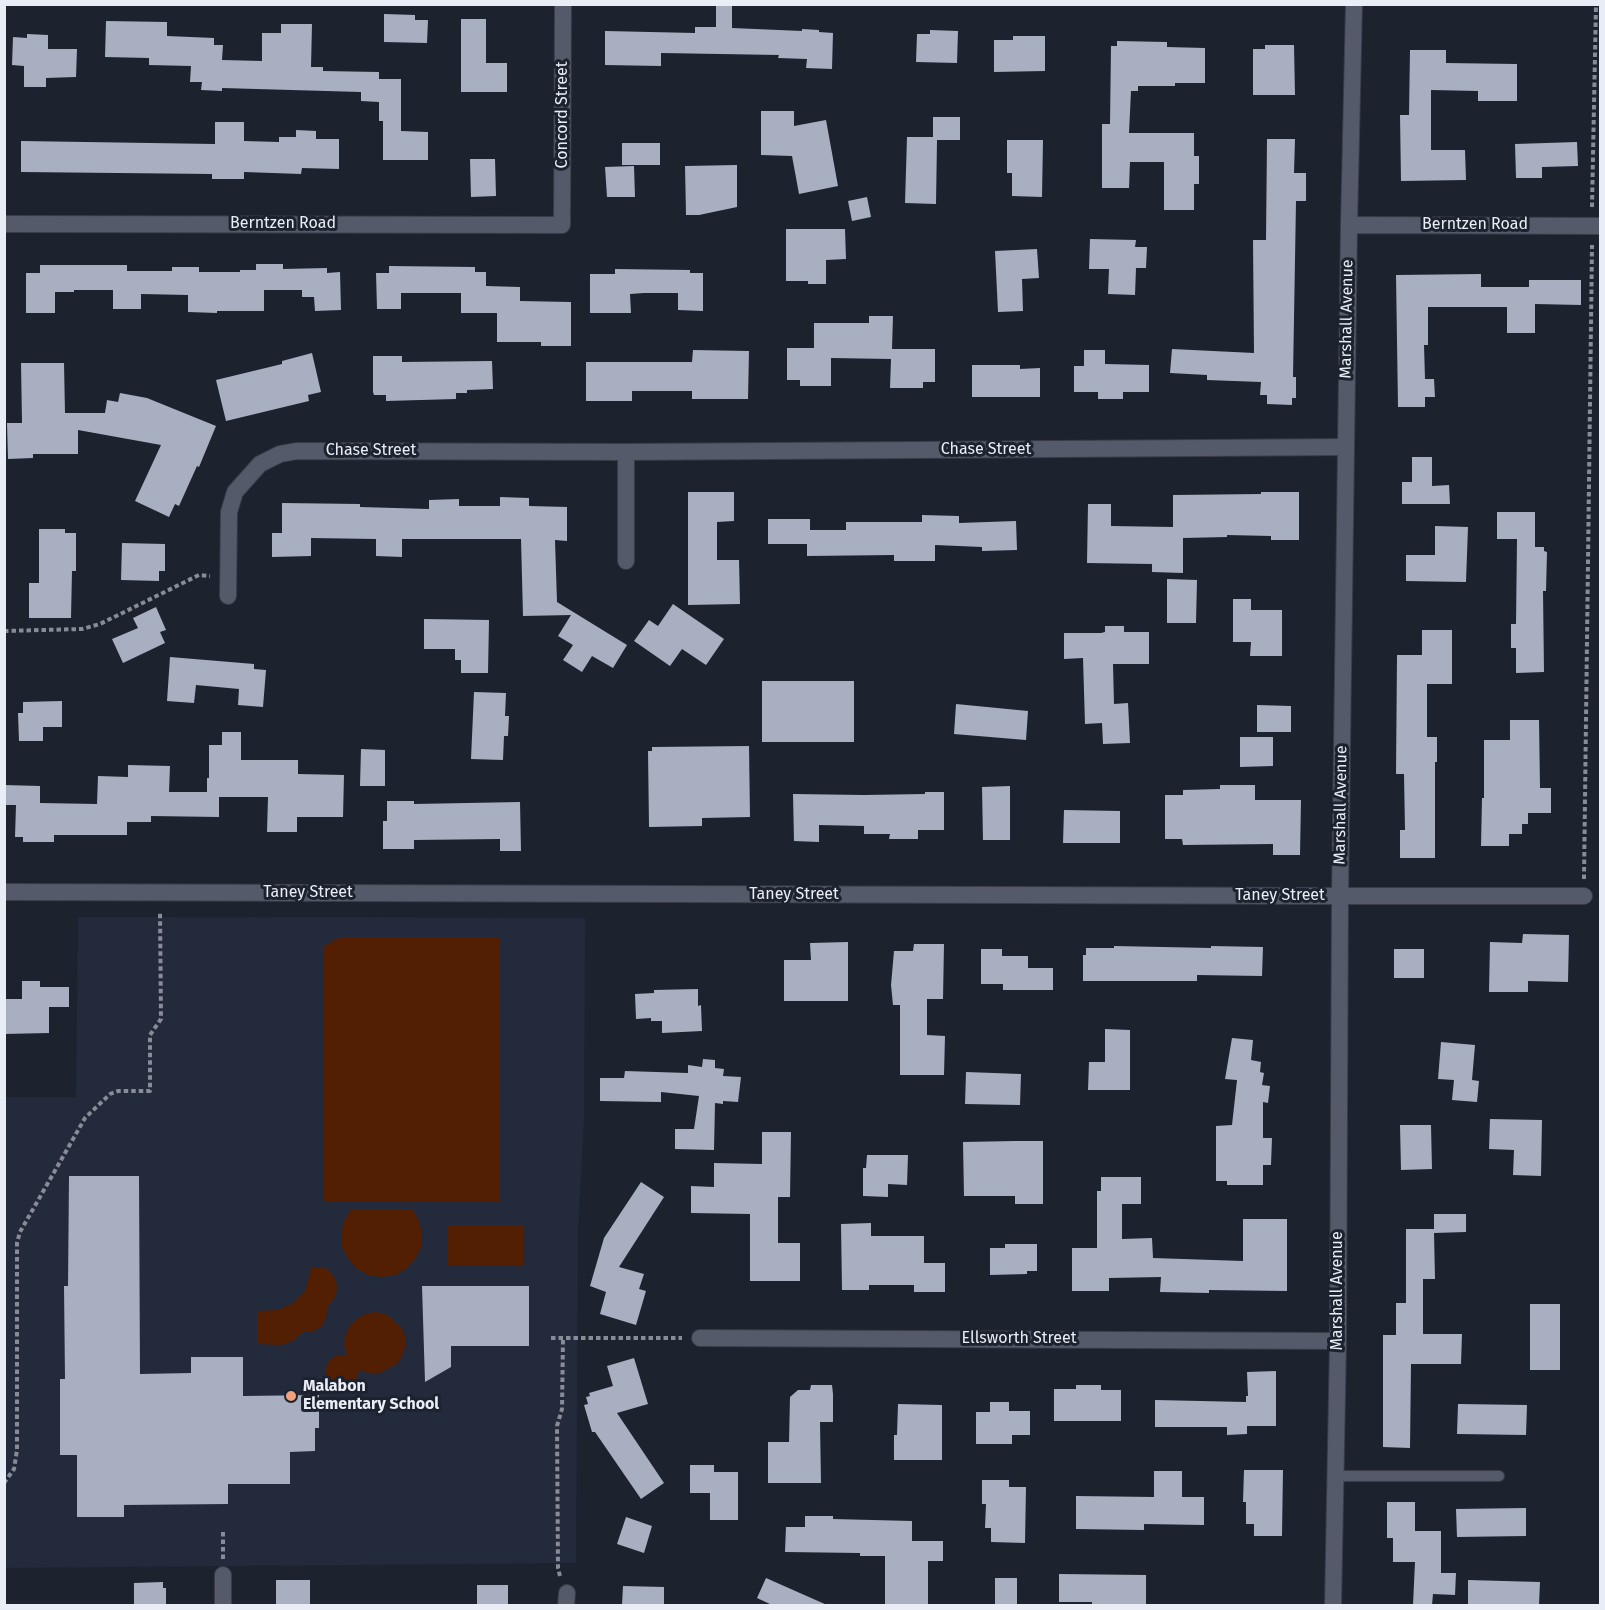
<!DOCTYPE html>
<html>
<head>
<meta charset="utf-8">
<style>
	body { margin:0 }
	#map { position:relative; width:1605px; height:1610px; overflow:hidden; background:#1d222f; font-family:"Fira Sans",sans-serif }
	canvas { display:block }
	.frame { position:absolute; inset:0; border:6px solid #e9edf6; pointer-events:none }
</style>
</head>
<body>
<div id="map">
<canvas width="1605" height="1610"></canvas>
<div class="frame"></div>
</div>
<script>
const ctx = document.querySelector('canvas').getContext('2d');
ctx.lineJoin = 'round';
function fillPath(path, color) { ctx.fillStyle = color; ctx.fill(path, 'evenodd'); }
const shape = rows => new Path2D(rows.map(r => 'M' + r).join(''));
function strokePath(path, color, width, dash) { ctx.strokeStyle = color; ctx.lineWidth = width; ctx.lineCap = dash ? 'butt' : 'round'; ctx.setLineDash(dash || []); ctx.stroke(path); }
function label(font, color, halo, rows, align = 'center') {
  ctx.font = font + ' "Fira Sans",sans-serif'; ctx.lineWidth = 6; ctx.setLineDash([]); ctx.textBaseline = 'middle'; ctx.strokeStyle = halo; ctx.fillStyle = color; for (const [text, x, y, turn = 0] of rows) {
    ctx.save(); ctx.translate(x, y); ctx.rotate((+turn || 0) * Math.PI / 180); ctx.textAlign = isNaN(turn) ? turn : align; if (halo) ctx.strokeText(text, 0, 0); ctx.fillText(text, 0, 0); ctx.restore();
  }
}
fillPath(shape([
	[78,917,585,918,584,1119,578,1230,576,1563,5,1568,4,1097,76,1097]
]), '#232a3c');
fillPath(shape([
	[338,938,500,938,500,1202,324,1202,324,946],
	[351,1209,412,1209,419,1221,422,1233,421,1247,415,1259,406,1269,395,1275,382,1277,368,1275,357,1269,348,1259,342,1247,341,1233,344,1221],
	[447,1225,523,1225,523,1265,448,1265],
	[318,1267,327,1269,332,1274,336,1280,337,1289,335,1297,327,1307,326,1318,321,1327,312,1332,303,1332,293,1341,281,1345,257,1344,257,1311,278,1310,293,1303,305,1291,311,1268],
	[377,1312,387,1315,402,1328,405,1337,405,1347,402,1356,397,1364,379,1373,370,1373,359,1370,356,1381,347,1388,341,1389,330,1385,325,1375,327,1363,335,1356,347,1355,344,1346,345,1335,350,1325,358,1318,367,1313]
]), '#531f02');
fillPath(shape([
	[716,4,732,4,732,28,802,31,802,29,819,30,819,32,833,33,832,69,806,68,807,59,778,58,779,55,661,53,661,66,605,65,605,31,695,33,695,27,716,27],
	[384,14,415,15,415,20,428,20,427,43,384,42],
	[461,19,486,19,486,63,507,63,507,92,461,92],
	[106,21,167,22,167,36,214,38,214,45,223,45,222,60,262,61,262,33,281,33,281,24,312,24,311,67,323,67,323,71,379,72,379,79,401,79,401,131,428,132,428,160,383,160,383,121,379,121,379,102,361,101,361,92,222,88,222,91,201,90,202,82,190,82,191,66,149,65,149,58,105,57],
	[930,30,958,31,957,63,916,62,917,34,930,34],
	[27,34,48,35,48,49,77,49,76,77,46,78,46,87,24,87,24,66,12,65,13,37,27,38],
	[1013,36,1045,36,1045,71,994,72,994,40,1013,40],
	[1117,41,1167,42,1167,47,1205,48,1205,83,1175,83,1175,86,1138,86,1138,91,1131,91,1129,133,1194,133,1194,156,1199,156,1199,184,1194,184,1194,210,1164,210,1164,162,1130,162,1129,188,1102,188,1102,124,1110,124,1111,46,1117,46],
	[1265,45,1294,45,1295,95,1253,95,1253,49,1265,49],
	[1410,50,1446,50,1446,63,1517,64,1517,101,1478,101,1478,91,1431,90,1431,150,1465,150,1466,180,1401,181,1400,115,1409,115],
	[761,111,794,111,794,126,826,120,838,186,799,194,792,156,761,155],
	[933,117,960,117,960,140,937,140,936,204,905,203,907,137,933,137],
	[215,122,244,122,244,141,279,142,279,137,296,137,296,130,316,131,316,139,339,139,339,169,302,168,301,174,244,172,244,179,212,179,212,174,21,172,21,141,215,144],
	[1267,139,1295,139,1294,173,1306,173,1306,201,1296,201,1293,377,1296,377,1296,398,1292,398,1292,405,1267,404,1267,395,1260,395,1261,382,1207,380,1207,375,1170,373,1172,349,1254,353,1253,240,1266,240],
	[1007,140,1043,140,1042,197,1012,196,1012,173,1007,173],
	[1577,142,1578,166,1542,167,1542,178,1516,178,1515,144],
	[622,143,660,143,660,165,622,165],
	[470,159,495,159,496,196,471,197],
	[737,165,737,207,699,215,686,215,685,166],
	[634,166,635,197,607,197,605,167],
	[867,197,871,217,852,221,848,201],
	[786,229,845,229,846,259,826,260,826,284,808,284,808,281,786,281],
	[1090,239,1136,240,1135,247,1147,247,1146,268,1136,268,1135,295,1108,294,1109,269,1089,269],
	[1037,249,1039,278,1022,279,1023,311,998,312,995,251],
	[256,264,283,264,283,269,327,268,327,273,340,272,341,310,315,311,314,297,302,297,302,290,264,290,264,311,217,311,217,313,188,312,188,295,141,294,141,309,113,309,113,290,74,290,74,292,55,292,55,313,26,313,26,273,40,273,40,265,127,265,127,271,172,271,172,267,199,267,199,272,240,272,240,270,256,270],
	[389,266,475,267,475,272,486,272,486,286,520,287,520,301,571,302,571,346,541,346,541,342,497,342,497,313,461,313,461,293,401,293,401,309,377,309,376,273,389,273],
	[615,269,690,270,690,273,703,273,703,311,678,310,678,293,644,293,630,294,631,313,590,313,590,274,615,274],
	[1481,274,1481,287,1529,287,1529,280,1581,280,1581,305,1535,304,1535,333,1507,333,1507,307,1428,307,1428,345,1424,345,1425,379,1434,379,1435,397,1425,397,1425,407,1398,407,1396,275],
	[869,316,893,316,892,349,935,349,935,382,923,382,923,388,890,388,891,359,831,358,831,386,800,386,800,380,787,380,787,348,814,348,814,323,869,323],
	[693,350,749,351,748,399,692,399,692,391,632,391,632,401,586,401,586,362,692,362],
	[1084,350,1105,350,1105,364,1149,365,1149,392,1123,392,1123,399,1098,399,1098,392,1074,392,1074,366,1084,366],
	[312,353,321,392,308,395,309,401,226,421,216,380,282,364,282,361],
	[373,356,402,356,402,362,492,361,493,389,467,390,467,393,456,393,456,399,386,401,386,395,374,395,373,392],
	[21,363,64,363,65,413,105,413,107,400,118,402,120,393,147,398,216,426,199,467,197,466,179,506,175,504,169,517,135,501,161,445,78,430,78,454,33,454,33,458,8,459,7,423,22,423],
	[972,365,1020,365,1020,369,1040,368,1040,397,972,397],
	[1412,457,1432,457,1432,486,1449,485,1450,504,1402,504,1402,482,1412,482],
	[688,492,734,492,734,521,717,522,717,560,739,560,740,604,688,605],
	[1261,492,1299,492,1299,540,1271,540,1271,536,1227,535,1227,537,1183,538,1183,573,1152,572,1152,564,1087,563,1088,504,1111,504,1111,526,1173,527,1173,495,1261,494],
	[500,497,529,498,529,506,567,507,567,541,555,540,557,602,627,645,613,668,592,656,582,672,563,660,573,645,558,636,571,615,523,616,521,539,402,539,402,557,376,556,376,539,311,538,311,556,272,557,272,533,282,533,282,503,360,504,360,507,429,509,429,500,459,499,459,506,500,506],
	[1497,512,1535,512,1535,547,1544,547,1544,551,1547,552,1546,591,1543,591,1544,672,1516,673,1516,648,1511,648,1511,624,1516,624,1517,539,1497,539],
	[922,515,959,516,959,523,1016,521,1017,550,982,551,982,547,935,545,935,561,894,561,894,555,807,556,807,544,768,544,768,519,810,519,810,530,846,530,846,522,922,522],
	[1435,526,1468,527,1466,582,1406,581,1406,555,1435,555],
	[39,529,65,529,65,533,76,533,76,571,72,571,71,618,29,618,29,583,39,583],
	[122,543,165,544,165,571,159,571,159,581,121,580],
	[1167,579,1197,580,1196,623,1167,623],
	[1233,599,1251,599,1251,610,1282,610,1282,656,1250,656,1251,642,1233,642],
	[673,604,724,639,706,665,682,649,670,666,634,641,649,620,658,626],
	[156,607,166,630,160,632,165,643,123,663,112,639,138,628,133,618],
	[424,619,489,620,488,673,461,673,461,660,455,660,455,649,424,649],
	[1105,626,1124,626,1124,632,1149,632,1149,664,1113,664,1114,704,1128,703,1130,743,1103,744,1102,723,1085,724,1083,658,1064,659,1064,633,1101,633,1105,632],
	[1422,630,1452,630,1452,684,1427,684,1427,737,1437,737,1437,762,1435,762,1435,858,1400,858,1400,830,1405,830,1404,774,1396,774,1397,655,1422,655],
	[170,657,254,664,254,669,266,670,263,707,238,705,239,689,196,685,194,703,167,701],
	[762,681,854,681,854,742,762,742],
	[474,692,506,693,505,716,509,716,508,736,504,736,503,760,471,759],
	[62,701,62,727,43,727,43,741,19,741,18,713,23,713,23,702],
	[956,704,1028,711,1026,740,954,734],
	[1257,705,1291,706,1291,732,1257,732],
	[1510,720,1539,720,1540,788,1551,788,1551,813,1528,813,1528,824,1522,824,1522,834,1509,834,1509,846,1481,846,1482,798,1484,798,1484,740,1510,740],
	[222,732,241,732,241,760,298,760,298,774,344,775,343,817,297,817,297,832,267,832,268,797,219,797,219,817,151,816,151,822,127,822,127,835,54,835,54,842,23,842,23,837,15,837,16,805,4,805,4,785,40,786,40,803,97,804,98,776,128,777,128,765,170,766,169,792,207,792,207,778,209,778,209,745,222,745],
	[1240,737,1273,737,1273,766,1240,767],
	[749,746,750,817,702,818,702,826,649,827,648,751,652,751,652,747],
	[361,749,385,750,385,786,360,786],
	[1220,785,1255,785,1255,800,1301,800,1300,855,1273,855,1273,844,1183,845,1182,839,1165,839,1165,795,1183,795,1183,790,1220,789],
	[1010,786,1010,840,983,840,982,787],
	[925,792,944,792,944,830,918,830,918,839,889,839,890,834,864,834,864,826,819,825,819,842,794,841,793,794,864,795,925,794],
	[387,801,414,801,414,804,520,802,521,851,500,851,500,839,414,840,414,849,383,849,383,821,387,821],
	[1064,810,1120,811,1120,843,1063,843],
	[1523,934,1569,935,1568,982,1528,981,1528,992,1489,992,1490,942,1522,943],
	[848,942,848,1001,784,1001,784,960,811,960,810,943],
	[914,944,944,944,943,999,927,999,927,1035,945,1036,944,1075,900,1075,900,1005,893,1005,891,985,894,951,913,951],
	[1114,946,1211,948,1211,946,1263,947,1262,976,1197,975,1197,981,1083,981,1083,955,1086,955,1086,948,1114,948],
	[981,949,1002,949,1002,956,1028,956,1028,968,1053,968,1053,990,1003,990,1003,984,981,984],
	[1394,949,1424,949,1424,978,1394,978],
	[22,981,40,981,40,987,69,987,69,1007,49,1007,49,1033,4,1034,4,999,22,999],
	[698,989,698,1006,701,1005,702,1031,662,1033,662,1021,651,1021,651,1018,636,1019,635,994,654,993,654,990],
	[1105,1029,1130,1030,1130,1090,1088,1090,1089,1062,1105,1062],
	[1232,1038,1253,1040,1251,1060,1261,1062,1260,1072,1264,1073,1262,1085,1270,1086,1268,1103,1263,1102,1263,1138,1272,1138,1271,1165,1263,1165,1263,1185,1227,1185,1227,1181,1216,1181,1216,1126,1232,1125,1237,1080,1225,1079],
	[1441,1042,1475,1045,1472,1080,1479,1081,1477,1102,1452,1100,1454,1080,1438,1079],
	[703,1059,715,1060,715,1068,724,1069,723,1076,741,1077,738,1102,723,1101,723,1104,715,1103,714,1150,675,1149,675,1129,694,1129,699,1096,661,1092,661,1102,600,1101,600,1078,624,1078,625,1071,688,1073,688,1065,702,1067],
	[966,1072,1021,1074,1020,1105,965,1104],
	[1490,1119,1542,1120,1541,1176,1513,1175,1514,1150,1489,1149],
	[1400,1125,1431,1125,1432,1169,1401,1170],
	[762,1132,791,1132,790,1197,778,1197,778,1243,800,1243,800,1281,750,1281,750,1214,691,1213,691,1186,714,1187,714,1163,762,1164],
	[1015,1141,1043,1141,1043,1204,1015,1204,1015,1196,964,1196,963,1142],
	[867,1155,908,1155,907,1185,888,1184,888,1197,863,1196,863,1168,866,1168],
	[69,1176,139,1176,140,1374,191,1373,191,1357,243,1357,243,1396,319,1395,319,1428,315,1428,315,1451,290,1452,290,1484,228,1484,228,1504,124,1505,124,1517,77,1517,77,1455,60,1455,60,1379,65,1379,64,1286,68,1286],
	[1101,1177,1141,1177,1141,1204,1122,1204,1122,1239,1152,1238,1153,1258,1243,1261,1243,1219,1287,1219,1287,1291,1209,1290,1209,1293,1160,1292,1161,1277,1109,1278,1109,1291,1072,1291,1072,1248,1097,1248,1097,1191,1101,1191],
	[641,1182,664,1197,619,1267,644,1274,639,1289,646,1291,636,1325,600,1314,606,1292,590,1286,604,1238],
	[1434,1214,1466,1214,1466,1232,1434,1233,1435,1279,1423,1279,1423,1334,1462,1334,1461,1364,1411,1364,1410,1448,1383,1447,1383,1335,1396,1335,1396,1303,1406,1303,1406,1229,1434,1229],
	[871,1223,871,1236,924,1236,924,1263,945,1263,945,1292,914,1292,914,1285,869,1285,869,1290,842,1290,841,1224],
	[1005,1244,1037,1244,1037,1271,1027,1271,1027,1274,990,1275,990,1248,1005,1248],
	[422,1286,529,1286,529,1346,451,1346,451,1367,425,1382],
	[1530,1304,1560,1304,1560,1370,1530,1370],
	[634,1358,648,1404,617,1413,664,1483,641,1499,595,1432,592,1432,584,1405,588,1404,586,1397,590,1396,589,1393,613,1386,607,1366],
	[1276,1371,1276,1426,1247,1426,1247,1434,1227,1435,1227,1427,1155,1427,1155,1400,1246,1402,1246,1396,1248,1396,1247,1372],
	[811,1385,832,1385,833,1394,833,1422,820,1422,821,1483,768,1483,768,1442,789,1442,790,1397,798,1390,810,1390],
	[1076,1385,1101,1385,1101,1390,1121,1390,1121,1421,1054,1421,1054,1389,1076,1389],
	[990,1402,1009,1402,1009,1411,1030,1411,1030,1435,1012,1435,1012,1444,976,1444,976,1412,990,1412],
	[898,1404,942,1405,942,1460,894,1460,894,1435,897,1435],
	[1458,1404,1527,1405,1526,1435,1457,1434],
	[690,1465,714,1465,714,1472,738,1472,738,1520,710,1520,710,1493,690,1493],
	[1244,1470,1283,1470,1282,1536,1254,1536,1254,1524,1246,1524,1246,1502,1243,1502],
	[1154,1471,1182,1471,1182,1497,1204,1497,1204,1525,1144,1524,1144,1530,1076,1529,1076,1496,1154,1497],
	[982,1480,1009,1480,1009,1487,1026,1487,1025,1543,991,1542,991,1528,985,1528,986,1504,982,1504],
	[1387,1502,1415,1502,1415,1531,1441,1531,1441,1573,1456,1573,1455,1595,1433,1594,1432,1605,1413,1605,1415,1562,1393,1562,1393,1538,1387,1538],
	[1526,1508,1526,1536,1457,1537,1456,1509],
	[805,1516,833,1516,833,1519,912,1521,912,1541,943,1541,943,1561,928,1561,928,1605,885,1605,885,1556,860,1556,860,1553,785,1552,786,1527,805,1527],
	[626,1517,652,1526,644,1553,617,1544],
	[1059,1574,1146,1575,1146,1605,1092,1605,1092,1602,1059,1602],
	[766,1578,775,1582,827,1605,772,1605,757,1598],
	[995,1578,1017,1578,1017,1605,995,1605],
	[276,1580,310,1580,310,1605,276,1605],
	[1468,1580,1540,1582,1539,1605,1468,1605],
	[163,1582,163,1588,166,1588,166,1605,134,1605,134,1583],
	[477,1585,508,1585,508,1605,477,1605],
	[623,1586,664,1587,664,1605,622,1605]
]), '#a8afc0');
const service = shape([
	[1335,1476,1499,1476]
]);
const minor = shape([
	[4,224,562,225,563,4],
	[1349,225,1354,4],
	[626,561,626,452],
	[228,596,229,512,235,492,260,464,280,454,297,451,626,452,1345,447],
	[700,1338,1338,1341],
	[223,1606,223,1575],
	[566,1606,567,1593],
	[1333,1606,1338,1341,1340,896,1584,896]
]);
const tertiary = shape([
	[4,892,1340,896,1349,225,1600,226]
]);
strokePath(service, '#3a3d48', 12);
strokePath(minor, '#3a3d48', 18);
strokePath(tertiary, '#3a3d48', 18);
strokePath(shape([
	[1592,207,1596,4],
	[4,631,82,629,100,624,199,575,210,576],
	[1584,879,1592,245],
	[551,1338,682,1338],
	[4,1483,14,1469,17,1450,17,1243,20,1232,85,1118,110,1094,118,1091,150,1091,150,1035,161,1019,160,911],
	[223,1559,223,1531],
	[560,1576,558,1568,557,1426,562,1409,563,1338]
]), '#878c97', 4, [4.5, 3]);
strokePath(service, '#545a69', 10);
strokePath(minor, '#545a69', 16);
strokePath(tertiary, '#545a69', 16);
for (const [x, y, r, color] of [
	[291,1396,6,"#f1a17c"]
]) { const dot = new Path2D(); dot.arc(x, y, r, 0, 2 * Math.PI); ctx.fillStyle = color; ctx.fill(dot); strokePath(dot, '#1d222f', 2); }
label('16px', '#e9edf6', '#1d222f', [
	["Concord Street",563,115,-90],
	["Berntzen Road",283,224],
	["Berntzen Road",1475,225],
	["Marshall Avenue",1347,319,-89],
	["Chase Street",986,450],
	["Chase Street",371,451],
	["Marshall Avenue",1341,805,-89],
	["Taney Street",308,893],
	["Taney Street",794,895],
	["Taney Street",1280,896],
	["Marshall Avenue",1338,1291,-90],
	["Ellsworth Street",1019,1339]
]);
label('bold 16px', '#e9edf6', '#1d222f', [
	["Malabon",303,1387],
	["Elementary School",303,1405]
], 'left');
</script>
</body>
</html>
